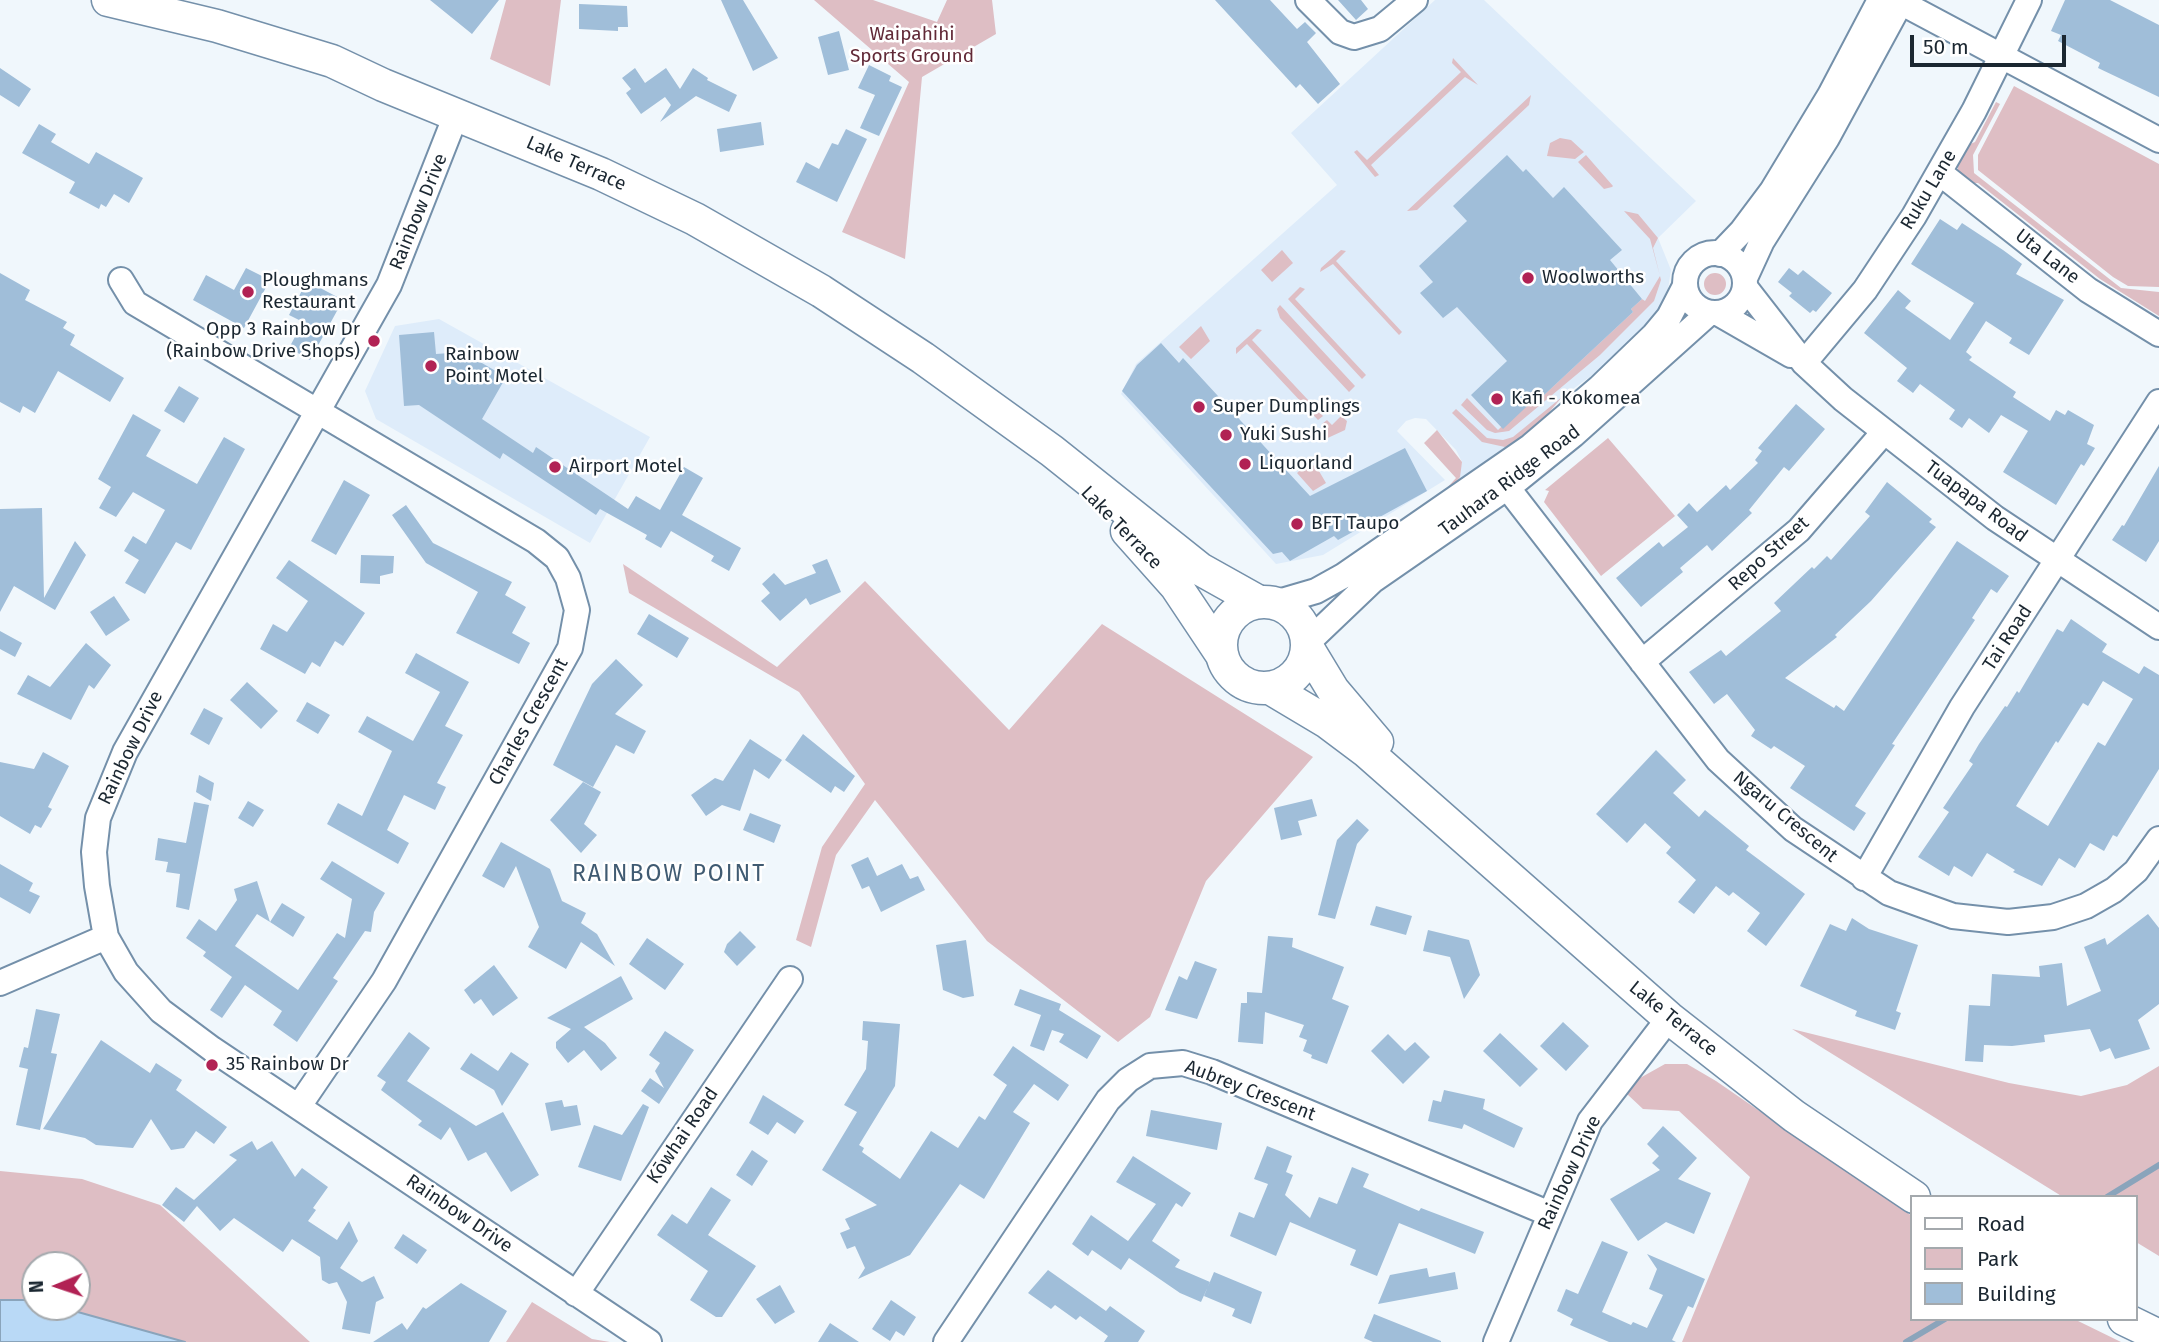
<!DOCTYPE html>
<html>
<head>
<meta charset="utf-8">
<style>
	body { margin:0 }
	#map { position:relative; width:2159px; height:1342px; overflow:hidden; background:#f0f7fc; font-family:"Fira Sans",sans-serif }
	canvas { display:block }
	.legend { position:absolute; left:1910px; top:1195px; width:228px; height:126px; box-sizing:border-box; background:#fff; border:2px solid #a4a9ad; margin:0; padding:9px 12px; list-style:none; font-size:21px; color:#1b2731 }
	.legend li { display:flex; align-items:center; gap:14px; height:35px }
	.legend b { width:35px; border:2px solid #a4a9ad }
	.north { position:absolute; left:21px; top:1251px; width:70px; height:70px; box-sizing:border-box; background:#fff; border:2px solid #a4a9ad; border-radius:50%; rotate:268deg; font-size:19px; font-weight:700; line-height:28px; text-align:center; color:#1b2731 }
	.north::after { content:''; display:block; margin:auto; width:24px; height:32px; background:#b12254; clip-path:polygon(50% 0,100% 100%,50% 72%,0 100%) }
	.scale { position:absolute; left:1910px; top:35px; width:156px; height:32px; box-sizing:border-box; border:4px solid #1b2731; border-top:0; padding-left:9px; font-size:21px; line-height:24px; white-space:nowrap; color:#1b2731; -webkit-text-stroke:5px #fff; paint-order:stroke }
</style>
</head>
<body>
<div id="map">
<canvas width="2159" height="1342"></canvas>
<ul class="legend">
<li><b style="height:9px;background:#fff"></b>Road</li>
<li><b style="height:19px;background:#debec4"></b>Park</li>
<li><b style="height:19px;background:#a0bed9"></b>Building</li>
</ul>
<div class="north">N</div>
<div class="scale">50 m</div>
</div>
<script>
const ctx = document.querySelector('canvas').getContext('2d');
ctx.lineJoin = 'round';
function fillPath(path, color) { ctx.fillStyle = color; ctx.fill(path, 'evenodd'); }
const shape = rows => new Path2D(rows.map(r => 'M' + r).join(''));
function strokePath(path, color, width, dash) { ctx.strokeStyle = color; ctx.lineWidth = width; ctx.lineCap = dash ? 'butt' : 'round'; ctx.setLineDash(dash || []); ctx.stroke(path); }
function label(font, color, halo, rows, align = 'center') {
  ctx.font = font + ' "Fira Sans",sans-serif'; ctx.lineWidth = 5; ctx.setLineDash([]); ctx.textBaseline = 'middle'; ctx.strokeStyle = halo; ctx.fillStyle = color; for (const [text, x, y, turn = 0] of rows) {
    ctx.save(); ctx.translate(x, y); ctx.rotate((+turn || 0) * Math.PI / 180); ctx.textAlign = isNaN(turn) ? turn : align; if (halo) ctx.strokeText(text, 0, 0); ctx.fillText(text, 0, 0); ctx.restore();
  }
}
fillPath(shape([
	[1435,0,1484,0,1696,201,1658,238,1671,270,1665,308,1620,355,1562,397,1536,428,1457,483,1462,462,1456,450,1426,419,1415,418,1406,421,1397,431,1445,480,1323,555,1276,564,1121,394,1136,364,1337,185,1291,133],
	[439,319,650,437,590,543,376,419,365,391,395,326]
]), '#deecfa');
fillPath(shape([
	[506,0,561,0,550,86,490,59],
	[814,0,873,0,937,22,947,0,992,0,996,34,922,77,905,259,842,232,909,82],
	[1453,58,1478,85,1465,77,1371,165,1379,175,1375,177,1354,152,1357,150,1367,160,1408,122,1461,72,1452,63],
	[2014,86,2159,164,2159,287,2128,286,2113,277,1978,170,1978,155],
	[1531,95,1529,105,1417,210,1407,211],
	[1996,102,2000,104,1973,155,1974,173,2121,288,2159,292,2159,316,2100,279,1978,183,1969,183,1958,173,1958,160,1966,146,1975,142],
	[1560,138,1571,140,1584,152,1575,159,1547,156,1550,143],
	[1586,155,1613,186,1612,187,1604,189,1578,162],
	[1624,211,1638,214,1658,238,1653,248,1661,280,1654,301,1600,355,1509,431,1495,433,1487,430,1461,405,1467,398,1498,430,1539,391,1544,395,1633,312,1631,309,1642,299,1645,301,1660,276,1650,239],
	[1282,250,1293,263,1272,282,1261,270],
	[1341,250,1346,251,1336,261,1402,332,1399,335,1333,264,1320,272,1321,268],
	'1704 284a11 11 0 1 1 22 0a11 11 0 1 1-22 0Z',
	[1300,287,1305,289,1295,299,1366,375,1362,379,1288,299],
	[1280,305,1355,386,1349,392,1280,318,1277,309],
	[1201,326,1210,341,1191,359,1179,347],
	[1257,329,1262,330,1252,340,1323,416,1318,420,1247,344,1236,354,1236,348],
	[1562,397,1536,428,1513,445,1505,447,1482,442,1452,413,1456,409,1487,438,1503,440,1513,437],
	[1341,416,1347,421,1345,430,1319,442,1318,439,1327,430,1322,424,1327,420,1332,425],
	[1437,430,1462,462,1460,477,1448,492,1446,489,1456,478,1424,443],
	[1608,438,1675,516,1601,576,1544,502,1549,491,1545,490],
	[1307,464,1316,466,1326,483,1313,491,1297,473],
	[623,564,777,667,865,581,1009,730,1102,624,1313,757,1206,881,1150,1017,1118,1042,987,941,875,800,836,855,811,947,796,940,822,847,865,784,799,692,629,593],
	[1792,1029,2009,1083,2081,1096,2127,1085,2159,1066,2159,1256,2136,1242,2136,1197,2063,1197],
	[1665,1064,1687,1064,1716,1081,1912,1216,1912,1319,2074,1319,2121,1342,1682,1342,1750,1177,1679,1111,1643,1109,1627,1094,1640,1078],
	[0,1171,82,1179,160,1205,310,1342,185,1342,60,1307,77,1307,77,1265,35,1265,35,1300,0,1300],
	[532,1302,592,1339,610,1342,506,1342]
]), '#debec4');
const water = shape([
	[0,1300,35,1300,35,1307,60,1307,185,1342,0,1342,0,1300]
]);
fillPath(water, '#b9d9f6');
strokePath(water, '#8aa4bb', 2);
strokePath(shape([
	[2107,1197,2159,1165],
	[1906,1342,1945,1319]
]), '#8aa4bb', 6);
fillPath(shape([
	[430,0,499,0,472,34],
	[721,0,743,0,778,58,753,71],
	[1215,0,1270,0,1297,29,1305,22,1316,33,1307,42,1340,84,1318,104,1300,84,1296,88],
	[1338,0,1361,0,1368,9,1356,20],
	[2065,0,2110,0,2159,25,2159,97,2098,68,2100,63,2058,41,2061,35,2051,31],
	[579,4,627,6,628,27,618,27,618,31,579,29],
	[839,31,849,70,828,75,818,37],
	[869,65,891,76,889,81,902,87,879,136,860,128,875,95,858,88],
	[0,68,31,89,19,107,0,95],
	[635,68,645,83,666,68,680,89,693,68,708,78,707,80,737,95,729,112,696,96,660,122,671,105,665,97,641,114,626,93,631,89,622,78],
	[761,122,764,145,720,152,717,129],
	[39,124,56,134,51,142,89,164,96,152,143,178,129,203,114,194,106,207,101,204,99,209,69,193,75,182,22,153],
	[846,129,867,139,837,202,796,182,806,162,819,169,832,143,838,145],
	[1507,155,1523,172,1526,169,1553,198,1564,187,1622,250,1610,260,1642,299,1631,309,1633,312,1543,396,1541,393,1503,429,1471,395,1507,361,1457,307,1443,318,1420,293,1433,282,1419,266,1467,221,1453,206],
	[1940,219,1957,230,1962,223,2003,250,2022,264,2016,274,2064,300,2029,355,2009,343,2012,338,1986,321,1966,352,1972,357,1969,360,2016,392,2013,397,2050,421,2056,410,2065,415,2068,410,2094,425,2087,444,2095,448,2084,466,2081,464,2056,505,2003,472,2028,431,2001,415,1989,433,1969,418,1962,428,1949,419,1955,410,1920,384,1913,393,1897,381,1907,368,1864,333,1898,290,1911,301,1905,308,1950,340,1974,303,1911,264],
	[246,268,270,280,244,328,193,300,206,275,234,290],
	[1789,268,1798,275,1803,270,1832,293,1816,312,1813,310,1810,313,1789,296,1792,293,1778,282],
	[0,273,30,290,25,300,67,322,63,328,75,335,70,345,124,378,110,402,58,371,35,413,23,406,20,413,0,402],
	[307,281,343,300,310,360,289,348,303,322,289,315],
	[434,332,436,354,463,352,506,377,482,419,533,453,536,447,628,509,636,496,660,510,684,467,703,478,682,515,741,548,729,571,711,561,714,556,671,531,661,548,645,539,647,535,600,509,596,515,503,453,500,459,419,405,404,406,399,335],
	[1161,343,1179,363,1183,358,1310,496,1405,448,1427,491,1338,540,1334,536,1290,561,1282,552,1273,554,1122,391,1137,365],
	[179,386,199,398,184,423,164,411],
	[1796,404,1825,429,1789,471,1784,467,1749,510,1752,513,1712,551,1707,545,1680,568,1683,572,1641,607,1616,578,1659,542,1663,547,1688,527,1677,515,1689,503,1697,512,1726,485,1730,490,1758,463,1755,460,1762,451,1758,448],
	[133,414,161,430,146,456,197,484,224,437,245,449,191,550,176,542,145,594,125,583,139,560,124,551,133,536,146,544,165,510,133,492,116,517,99,508,111,487,98,479],
	[2159,466,2159,541,2146,562,2112,540,2122,525,2124,526],
	[344,480,370,495,336,555,311,541],
	[1887,482,1932,519,1929,522,1936,527,1871,601,1835,635,1837,637,1785,678,1834,708,1836,705,1844,711,1957,541,2009,576,1997,593,1991,589,1972,618,1975,620,1892,744,1895,745,1855,806,1866,813,1854,831,1790,788,1805,766,1774,746,1771,749,1751,736,1755,730,1727,694,1714,704,1689,672,1721,650,1726,656,1781,611,1774,603,1812,567,1814,569,1827,556,1831,560,1870,516,1865,512],
	[406,505,433,543,512,582,505,595,526,607,512,633,530,643,519,664,456,633,478,592,426,563,392,515],
	[42,508,44,598,75,541,86,555,55,610,14,586,0,612,0,509],
	[361,555,394,556,393,573,380,576,380,584,360,583],
	[827,559,841,592,810,605,806,598,780,621,761,601,770,593,762,584,774,573,785,585,816,573,812,565],
	[289,560,365,613,343,646,335,641,320,667,312,662,305,674,260,649,273,624,287,632,308,601,276,578],
	[114,596,130,620,106,636,90,612],
	[649,614,689,638,677,658,637,634],
	[2071,619,2107,644,2102,652,2139,674,2144,666,2159,675,2159,769,2117,837,2113,835,2104,851,2090,843,2075,868,2059,858,2042,886,2013,872,2015,870,1987,853,1972,877,1954,866,1949,876,1918,857,1949,812,1943,808,1973,764,1969,761,1979,744,2005,706,2007,707,2017,691,2019,693,2057,629,2063,632],
	[2103,681,2133,699,2105,746,2098,742,2048,826,2016,806,2056,741,2058,743,2083,703,2088,706],
	[0,631,22,643,15,657,0,649],
	[86,643,111,665,94,689,89,685,71,720,17,694,28,675,50,687],
	[416,653,469,682,445,726,463,735,437,783,446,787,435,810,404,795,387,830,409,843,398,864,327,824,338,803,362,816,392,751,358,732,367,716,413,741,440,692,405,673],
	[616,659,643,685,615,714,646,731,634,754,616,745,593,787,553,765,592,684],
	[247,682,278,711,261,729,230,700],
	[307,702,330,715,318,734,296,721],
	[204,708,223,718,209,745,190,734],
	[803,734,855,776,844,792,835,786,831,793,785,760],
	[750,739,782,760,769,779,754,769,740,811,722,805,706,816,691,795,715,778,723,781],
	[1656,750,1686,780,1673,793,1699,817,1705,810,1749,846,1746,850,1805,894,1766,946,1747,931,1760,913,1733,892,1729,896,1716,886,1694,914,1678,902,1696,880,1666,853,1671,847,1645,823,1627,843,1596,814],
	[43,752,69,766,48,807,52,809,41,828,35,825,30,834,0,816,0,762,34,769],
	[199,775,214,783,211,801,196,792],
	[583,782,601,792,584,824,597,835,581,853,550,820],
	[1312,799,1317,816,1298,821,1302,835,1281,840,1274,808],
	[248,801,264,810,253,827,238,818],
	[194,802,209,805,189,910,176,907,180,874,166,872,168,862,155,860,158,838,186,843],
	[750,813,781,825,774,843,743,830],
	[1357,819,1369,830,1357,844,1335,919,1318,915,1337,840],
	[501,842,550,869,562,901,586,913,581,923,597,934,615,966,581,942,566,969,528,947,539,927,516,866,504,888,482,876],
	[868,857,877,876,902,864,910,879,918,876,925,890,881,912,869,886,862,889,851,865],
	[332,861,385,893,374,912,371,932,365,931,333,978,338,981,297,1042,273,1025,282,1011,245,985,222,1018,210,1010,232,977,203,956,206,952,186,938,199,919,216,931,237,900,234,889,257,881,270,922,257,914,235,946,298,990,337,933,345,938,352,899,320,879],
	[0,864,33,883,29,891,40,896,30,914,0,897],
	[282,903,305,917,293,937,270,922],
	[1376,906,1412,916,1406,935,1370,925],
	[2148,914,2159,928,2159,1004,2138,1020,2150,1049,2115,1059,2110,1048,2100,1052,2090,1029,2044,1035,2045,1042,2012,1046,1984,1045,1983,1062,1965,1061,1969,1005,1990,1006,1992,974,2040,977,2039,966,2062,963,2067,1006,2101,991,2084,947,2105,938,2107,945],
	[1852,918,1869,929,1918,945,1896,1011,1901,1013,1895,1030,1855,1016,1857,1011,1800,986,1830,924,1846,931],
	[1428,930,1469,940,1480,975,1464,999,1450,957,1423,951],
	[740,931,756,947,737,966,724,952,727,944],
	[1268,936,1293,938,1292,947,1344,967,1332,999,1349,1006,1327,1064,1311,1058,1312,1055,1303,1051,1307,1040,1299,1037,1304,1025,1265,1012,1263,1044,1238,1042,1241,1003,1247,1003,1247,992,1262,993],
	[647,938,684,964,665,990,629,964],
	[966,940,974,996,963,998,943,990,936,945],
	[1195,961,1217,969,1197,1019,1165,1010,1179,976,1187,980],
	[494,965,518,998,493,1016,481,999,474,1004,464,990],
	[621,976,633,999,584,1027,605,1043,617,1058,601,1071,584,1050,568,1063,556,1048,556,1042,571,1029,547,1018],
	[1020,989,1061,1004,1059,1010,1101,1036,1087,1059,1059,1042,1064,1034,1052,1030,1044,1051,1030,1046,1041,1015,1014,1005],
	[36,1009,60,1014,51,1053,57,1054,40,1130,16,1125,28,1069,19,1067,24,1047,28,1048],
	[863,1021,900,1024,895,1086,859,1145,864,1148,862,1152,900,1179,931,1131,958,1148,979,1116,985,1120,1007,1085,993,1075,1013,1046,1069,1085,1058,1101,1034,1084,1013,1112,1030,1123,984,1199,960,1184,910,1255,858,1279,865,1268,855,1246,847,1249,840,1233,850,1229,845,1219,877,1205,822,1170,857,1112,844,1105,866,1069,868,1041,862,1040],
	[1563,1022,1589,1046,1566,1071,1540,1046],
	[665,1031,694,1050,659,1104,641,1091,650,1078,664,1088,655,1071,660,1063,649,1055],
	[409,1032,430,1048,407,1081,476,1126,503,1112,539,1175,511,1192,486,1152,468,1161,450,1127,441,1140,418,1125,422,1121,381,1090,386,1082,377,1076],
	[1500,1033,1538,1069,1520,1087,1483,1051],
	[1388,1034,1405,1051,1415,1042,1430,1057,1403,1084,1371,1051],
	[101,1040,150,1073,156,1063,182,1080,176,1090,227,1127,214,1144,196,1131,184,1148,171,1150,151,1119,133,1148,96,1145,85,1138,43,1129],
	[511,1052,529,1064,502,1106,494,1090,460,1069,471,1053,498,1071],
	[1444,1090,1485,1099,1483,1109,1523,1128,1514,1148,1464,1124,1462,1129,1428,1121,1433,1100,1441,1102],
	[763,1095,804,1121,795,1134,777,1122,768,1135,749,1123],
	[562,1100,564,1107,577,1105,581,1125,551,1131,545,1103],
	[643,1104,649,1107,621,1181,578,1167,594,1125,622,1135],
	[1151,1110,1222,1123,1217,1150,1146,1136],
	[1663,1126,1697,1158,1678,1179,1711,1193,1694,1234,1666,1222,1638,1241,1610,1199,1660,1170,1652,1163,1659,1156,1647,1144],
	[252,1141,257,1150,272,1141,295,1177,302,1168,328,1187,313,1208,316,1210,308,1221,337,1240,349,1221,358,1241,340,1268,362,1282,374,1276,384,1298,376,1302,370,1334,342,1329,347,1302,337,1282,329,1284,322,1280,320,1257,292,1239,283,1252,234,1218,220,1231,197,1206,184,1222,162,1205,176,1187,194,1200,237,1160,229,1155],
	[1267,1146,1292,1156,1286,1172,1293,1175,1285,1195,1310,1218,1319,1197,1337,1204,1352,1167,1369,1174,1363,1187,1419,1211,1421,1208,1484,1232,1475,1254,1399,1223,1377,1276,1350,1265,1356,1250,1290,1222,1276,1256,1230,1236,1239,1212,1254,1218,1268,1184,1254,1179],
	[752,1150,768,1161,752,1186,736,1175],
	[1133,1156,1191,1193,1182,1207,1176,1203,1152,1241,1180,1260,1175,1267,1210,1282,1201,1302,1180,1293,1129,1258,1121,1270,1092,1250,1088,1256,1072,1244,1091,1215,1128,1241,1156,1204,1116,1182],
	[711,1187,731,1200,708,1235,756,1266,722,1317,716,1317,690,1300,708,1271,657,1235,672,1214,687,1224],
	[403,1234,427,1250,417,1264,394,1248],
	[1602,1241,1628,1252,1602,1312,1631,1325,1633,1322,1647,1328,1663,1295,1649,1289,1657,1269,1647,1254,1705,1279,1693,1308,1688,1306,1672,1340,1676,1342,1609,1342,1570,1325,1573,1319,1557,1311,1566,1289,1578,1294],
	[1427,1268,1429,1277,1455,1272,1458,1289,1378,1304,1390,1275],
	[1048,1270,1106,1311,1110,1306,1145,1331,1138,1342,1104,1342,1108,1336,1080,1316,1076,1320,1055,1305,1051,1309,1028,1293],
	[1214,1272,1262,1292,1251,1324,1232,1316,1235,1309,1204,1296],
	[461,1283,507,1311,489,1342,373,1342,402,1323,407,1330,423,1307,426,1309],
	[780,1285,795,1312,775,1324,756,1299],
	[891,1300,916,1317,904,1336,896,1331,890,1341,872,1329],
	[1374,1314,1441,1341,1441,1342,1373,1342,1364,1338],
	[830,1323,859,1342,818,1342]
]), '#a0bed9');
const minor = shape([
	[1308,0,1340,32,1354,37,1380,29,1415,0],
	[1900,2,2159,140],
	[456,115,389,285,125,752,98,818,94,852,97,886,106,937,126,972,161,1011,212,1049,649,1342],
	[1940,173,2088,290,2159,334],
	'1685 283a30 30 0 1 1 60 0a30 30 0 1 1-60 0Z',
	[1720,254,1742,231,1772,191,1830,95,1880,0],
	[1745,278,1762,241,1827,138,1902,0],
	[121,280,135,303,536,541,557,558,568,578,577,610,570,648,384,981,299,1106],
	[1745,287,1804,363,1843,399,1995,518,2159,627],
	[1718,313,1791,355],
	[1804,363,1865,290,1914,216,1974,111,2029,0],
	[1507,487,1718,760,1793,829,1889,893,1953,916,2008,922,2053,917,2086,906,2114,890,2136,871,2159,839],
	[1275,603,1316,591,1343,576,1531,446,1599,388,1654,335,1669,317,1685,286],
	[1307,643,1372,581,1515,482,1573,435,1709,313],
	[1642,662,1799,530,1884,432],
	[1864,878,1962,707,2159,402],
	[0,983,106,937],
	[576,1294,790,979],
	[946,1342,1108,1100,1128,1080,1150,1066,1183,1063,1212,1072,1550,1214],
	[1496,1342,1590,1121,1669,1018]
]);
const major = shape([
	[108,0,217,26,332,61,383,85,601,174,695,219,821,291,923,358,1052,451,1200,569,1259,602],
	[1127,531,1176,586,1222,655],
	'1221 645a43 43 0 1 1 86 0a43 43 0 1 1-86 0Z',
	[1307,647,1333,690,1377,742],
	[1270,688,1327,722,1367,752,1669,1018,1794,1116,1914,1197],
	[2124,1319,2159,1336]
]);
strokePath(minor, '#7490aa', 28);
strokePath(major, '#7490aa', 35);
strokePath(minor, '#fff', 24);
strokePath(major, '#fff', 32);
for (const [x, y, r, color] of [
	[1528,278,7,"#b12254"],
	[248,292,7,"#b12254"],
	[374,341,7,"#b12254"],
	[431,366,7,"#b12254"],
	[1497,399,7,"#b12254"],
	[1199,407,7,"#b12254"],
	[1226,435,7,"#b12254"],
	[1245,464,7,"#b12254"],
	[555,467,7,"#b12254"],
	[1297,524,7,"#b12254"],
	[212,1065,7,"#b12254"]
]) { const dot = new Path2D(); dot.arc(x, y, r, 0, 2 * Math.PI); ctx.fillStyle = color; ctx.fill(dot); strokePath(dot, '#fff', 2.5); }
label('19px', '#612937', '#fff', [
	["Waipahihi",912,35],
	["Sports Ground",912,57]
]);
label('19px', '#1b2731', '#fff', [
	["Lake Terrace",576,164,24],
	["Ruku Lane",1929,190,-59],
	["Rainbow Drive",419,212,-68],
	["Uta Lane",2047,257,38],
	["Tauhara Ridge Road",1510,481,-37],
	["Tuapapa Road",1976,502,37],
	["Lake Terrace",1121,528,46],
	["Repo Street",1769,554,-42],
	["Tai Road",2008,638,-57],
	["Charles Crescent",529,722,-61],
	["Rainbow Drive",131,748,-64],
	["Ngaru Crescent",1785,817,40],
	["Lake Terrace",1673,1019,39],
	["Aubrey Crescent",1250,1091,21],
	["Kōwhai Road",683,1136,-56],
	["Rainbow Drive",1570,1173,-65],
	["Rainbow Drive",459,1214,34]
]);
label('19px', '#1b2731', '#fff', [
	["Woolworths",1542,278],
	["Ploughmans",262,281],
	["Restaurant",262,303],
	["Opp 3 Rainbow Dr",360,330,"right"],
	["(Rainbow Drive Shops)",360,352,"right"],
	["Rainbow",445,355],
	["Point Motel",445,377],
	["Kafi - Kokomea",1511,399],
	["Super Dumplings",1213,407],
	["Yuki Sushi",1240,435],
	["Liquorland",1259,464],
	["Airport Motel",569,467],
	["BFT Taupo",1311,524],
	["35 Rainbow Dr",226,1065]
], 'left');
ctx.letterSpacing = '2px';
label('23px', '#405b72', '#fff', [
	["RAINBOW POINT",669,875]
]);
ctx.letterSpacing = '0px';
</script>
</body>
</html>
